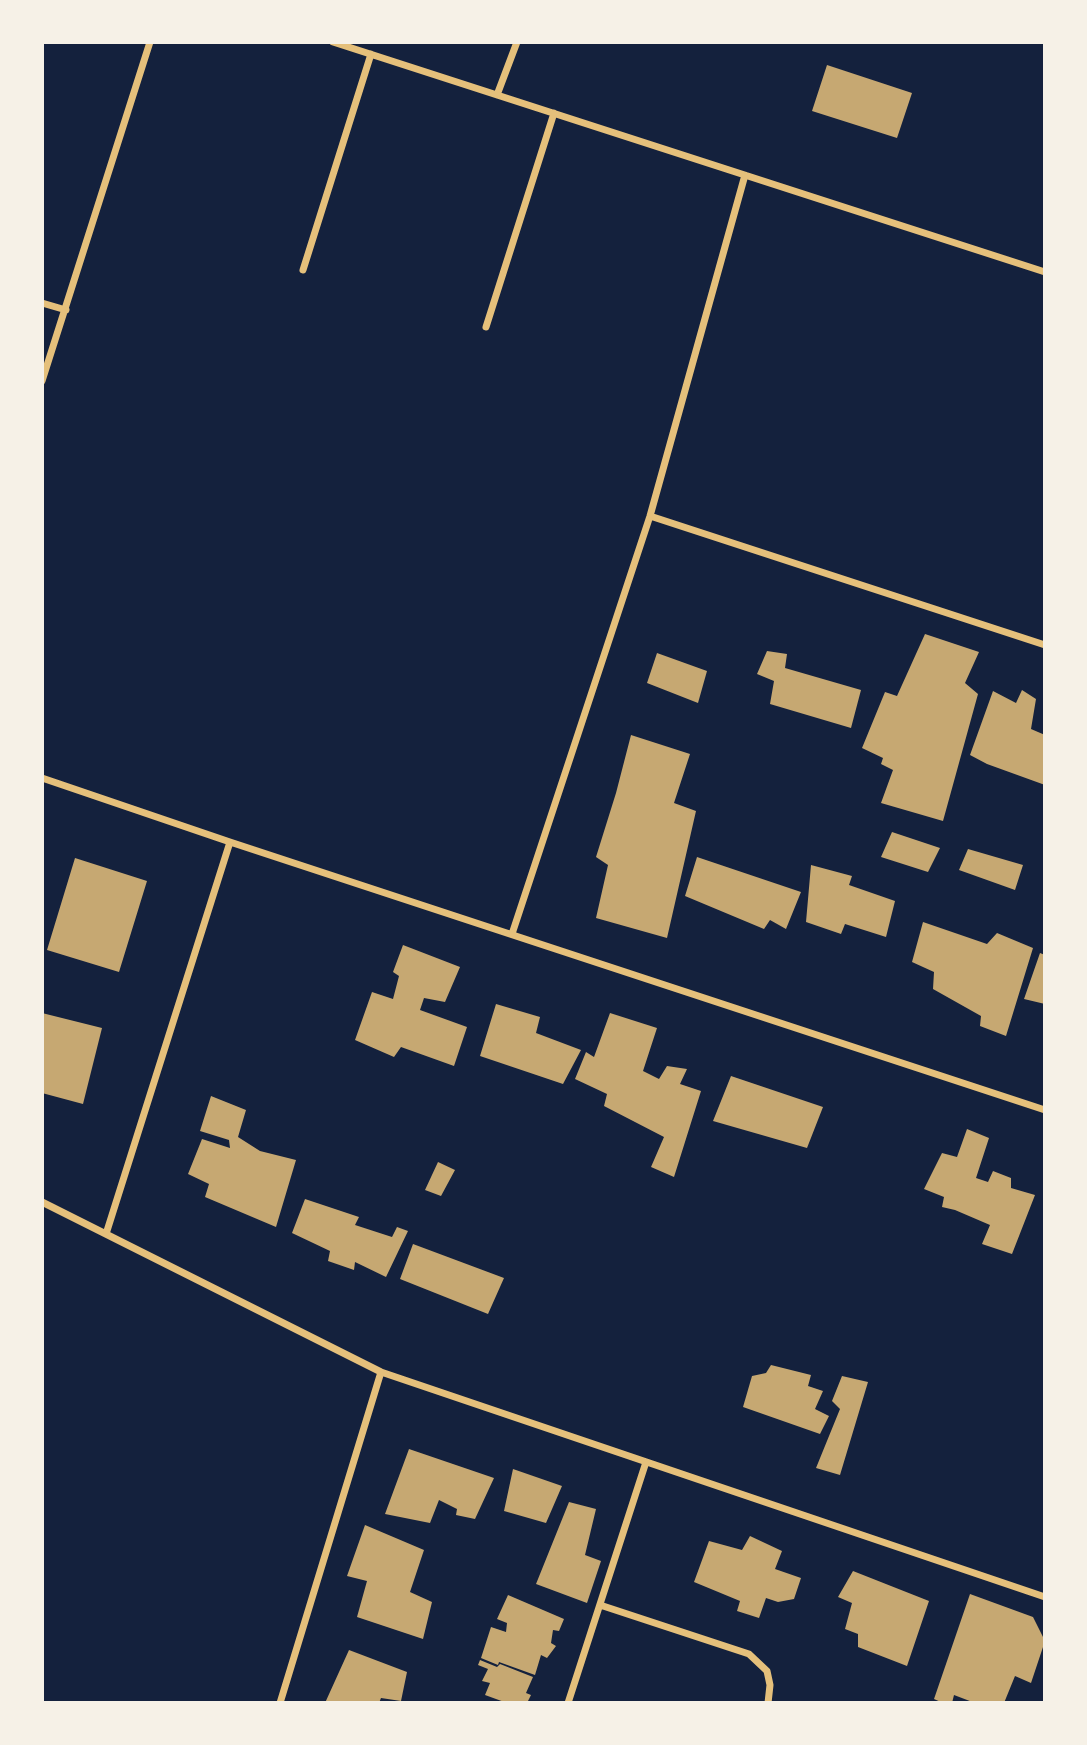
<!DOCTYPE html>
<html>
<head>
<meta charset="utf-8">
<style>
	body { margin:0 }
	#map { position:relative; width:1087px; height:1745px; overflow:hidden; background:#14213d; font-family:"Nunito Sans",sans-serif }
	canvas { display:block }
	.frame { position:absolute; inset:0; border:44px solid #f6f1e7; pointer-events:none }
</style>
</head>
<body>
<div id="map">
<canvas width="1087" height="1745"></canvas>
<div class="frame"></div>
</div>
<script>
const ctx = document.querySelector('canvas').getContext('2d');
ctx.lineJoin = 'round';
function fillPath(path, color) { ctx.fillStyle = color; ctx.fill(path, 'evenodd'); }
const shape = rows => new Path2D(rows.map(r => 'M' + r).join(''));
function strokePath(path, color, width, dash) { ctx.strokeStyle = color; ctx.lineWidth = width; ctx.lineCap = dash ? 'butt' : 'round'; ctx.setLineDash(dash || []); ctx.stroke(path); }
fillPath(shape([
	[827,65,912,93,897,138,812,111],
	[925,634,979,652,965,683,978,694,943,821,881,803,893,770,881,764,883,758,862,748,885,692,897,696],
	[767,651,787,654,785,668,861,690,851,728,770,704,774,681,757,674],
	[657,653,707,671,698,703,647,683],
	[1022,690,1036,699,1031,729,1045,735,1045,785,987,764,970,755,993,691,1016,703],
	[631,735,690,754,674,803,696,811,667,938,596,918,608,865,596,857,616,793],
	[892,832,940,848,928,872,881,857],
	[968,849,1023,865,1015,890,959,870],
	[697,857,801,892,786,929,770,920,764,929,685,896],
	[75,858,147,881,119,972,47,950],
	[811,865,852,876,849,885,895,901,886,937,845,924,841,934,806,922],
	[923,922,987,944,997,933,1033,948,1006,1036,980,1026,981,1016,933,989,934,972,912,962],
	[403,945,460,967,445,1002,424,998,420,1010,467,1027,454,1066,401,1047,394,1057,355,1040,372,992,393,999,399,976,393,972],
	[1040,953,1045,955,1045,1004,1024,999],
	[496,1004,540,1017,536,1033,581,1050,563,1084,480,1056],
	[42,1013,102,1028,83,1104,42,1093],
	[610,1013,657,1028,643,1071,659,1079,667,1066,687,1069,680,1084,701,1091,674,1177,651,1167,664,1137,604,1106,607,1094,575,1079,586,1052,594,1057],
	[731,1076,823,1107,807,1148,713,1121],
	[211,1096,246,1110,238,1137,260,1151,296,1160,276,1227,205,1197,209,1184,188,1174,202,1139,230,1148,229,1140,200,1131],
	[967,1129,989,1138,976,1178,988,1182,993,1171,1011,1178,1011,1188,1035,1195,1012,1254,982,1244,990,1225,955,1210,942,1207,944,1197,924,1189,942,1153,957,1157],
	[438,1162,455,1170,441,1196,425,1190],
	[305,1199,359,1217,355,1225,392,1237,397,1227,408,1231,386,1277,355,1262,354,1270,328,1261,330,1251,292,1233],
	[413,1244,504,1278,488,1314,400,1279],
	[771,1365,811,1375,808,1386,823,1391,815,1409,829,1416,820,1434,743,1407,752,1376,766,1373],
	[842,1376,868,1382,840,1475,816,1468,840,1409,832,1401],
	[409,1449,494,1478,475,1519,456,1515,457,1509,439,1500,430,1523,385,1514],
	[513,1469,562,1486,546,1523,504,1511],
	[569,1502,596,1509,585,1555,601,1561,587,1603,536,1584],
	[365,1525,424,1550,410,1592,432,1602,423,1639,357,1617,367,1581,347,1576],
	[750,1536,782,1551,775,1569,801,1578,794,1599,778,1602,766,1598,759,1618,737,1611,740,1601,694,1582,709,1541,742,1550],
	[853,1571,929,1601,907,1666,858,1647,858,1634,845,1629,852,1603,838,1597],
	[970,1594,1033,1617,1045,1641,1031,1683,1015,1676,1004,1703,975,1703,954,1695,952,1703,943,1703,934,1699],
	[508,1595,564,1619,559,1631,553,1630,551,1643,556,1646,547,1658,541,1655,535,1675,499,1662,498,1665,481,1658,491,1627,506,1632,507,1623,497,1619],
	[349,1650,407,1672,401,1701,381,1698,379,1703,325,1703],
	[480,1660,497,1667,500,1664,533,1677,526,1693,531,1695,527,1703,507,1703,485,1695,490,1683,482,1681,488,1669,478,1665]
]), '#c6a872');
strokePath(shape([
	[333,42,1045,272],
	[497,95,517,42],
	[303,270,371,54],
	[42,303,66,310],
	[486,327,554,113],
	[42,381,150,42],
	[650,516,1045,645],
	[42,778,230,842,1045,1110],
	[512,934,650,516,745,175],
	[42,1202,381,1372,1045,1597],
	[106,1234,230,842],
	[600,1605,749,1654,767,1671,770,1685,768,1703],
	[280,1703,381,1372],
	[568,1703,646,1462]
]), '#e5c07b', 7);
</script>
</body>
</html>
